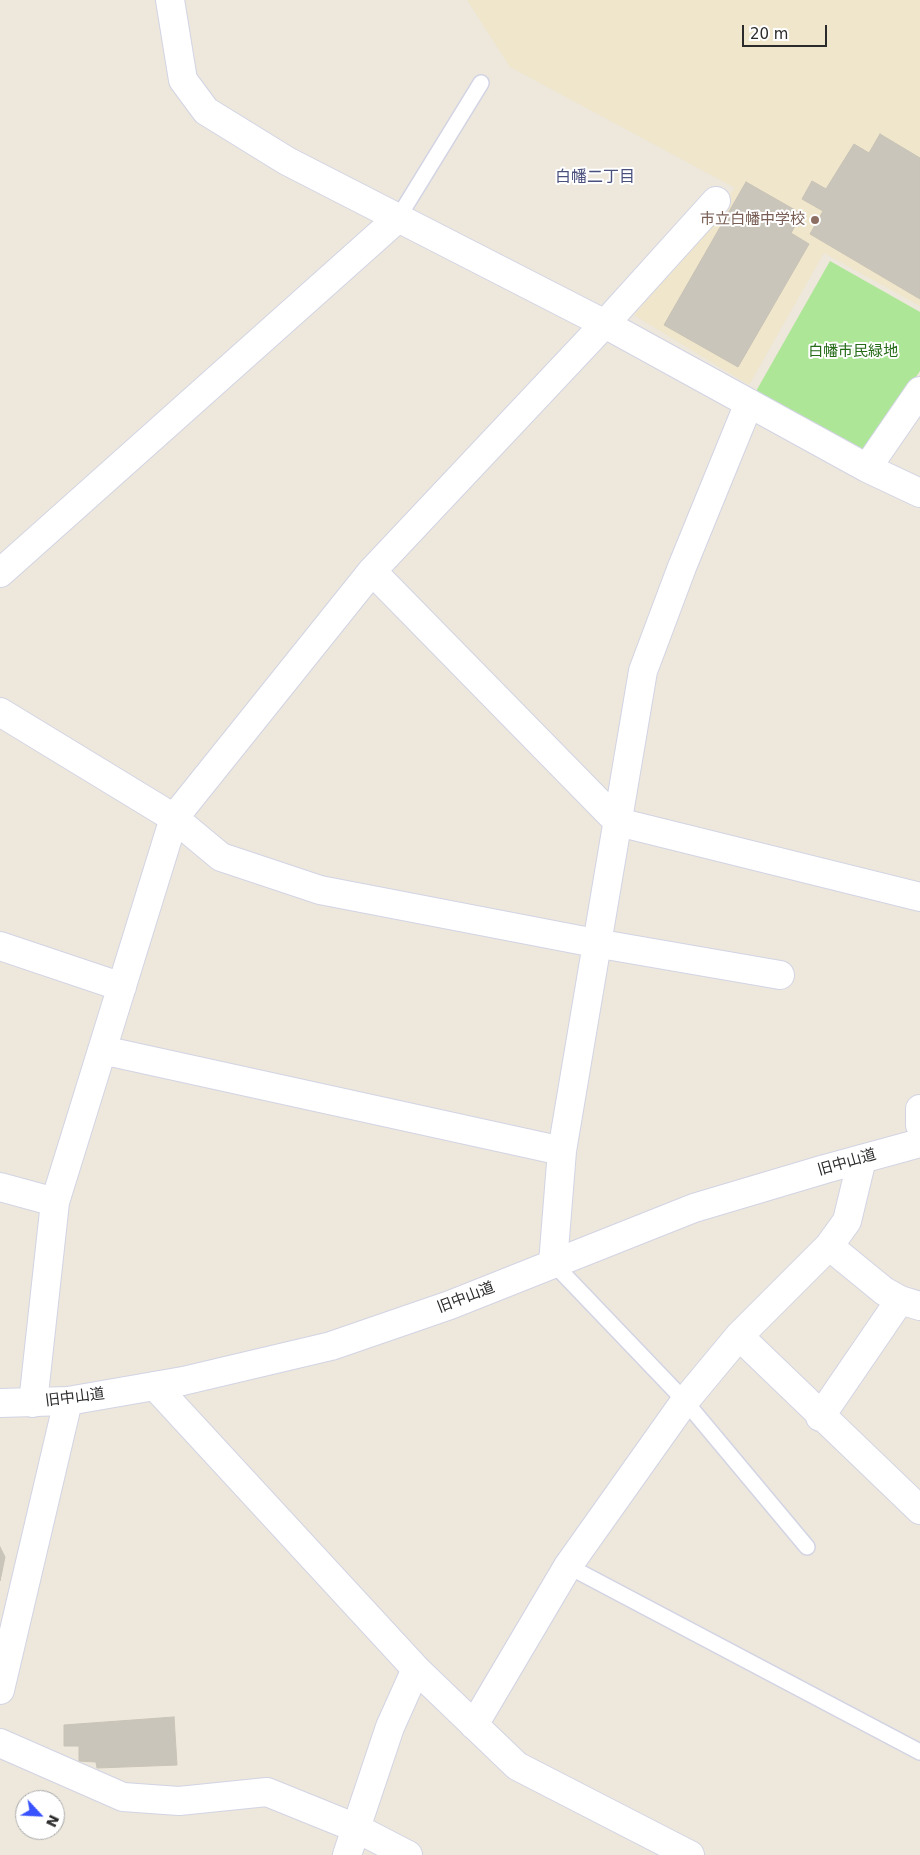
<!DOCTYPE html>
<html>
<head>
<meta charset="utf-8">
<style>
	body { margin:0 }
	#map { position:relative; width:920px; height:1855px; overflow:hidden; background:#ede7dc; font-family:"DejaVu Sans",sans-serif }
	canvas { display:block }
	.north { position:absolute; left:15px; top:1790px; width:50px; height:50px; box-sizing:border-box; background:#fff; border:1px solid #aaa; border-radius:50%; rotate:115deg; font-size:14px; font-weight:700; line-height:20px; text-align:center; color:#2b2b2b }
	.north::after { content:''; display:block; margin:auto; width:18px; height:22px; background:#3852ff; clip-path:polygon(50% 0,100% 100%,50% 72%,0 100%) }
	.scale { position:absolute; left:742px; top:25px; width:85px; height:22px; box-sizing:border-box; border:2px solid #2b2b2b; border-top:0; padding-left:6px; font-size:15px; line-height:18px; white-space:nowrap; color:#2b2b2b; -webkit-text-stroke:4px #fff; paint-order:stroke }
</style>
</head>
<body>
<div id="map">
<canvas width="920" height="1855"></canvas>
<div class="north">N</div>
<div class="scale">20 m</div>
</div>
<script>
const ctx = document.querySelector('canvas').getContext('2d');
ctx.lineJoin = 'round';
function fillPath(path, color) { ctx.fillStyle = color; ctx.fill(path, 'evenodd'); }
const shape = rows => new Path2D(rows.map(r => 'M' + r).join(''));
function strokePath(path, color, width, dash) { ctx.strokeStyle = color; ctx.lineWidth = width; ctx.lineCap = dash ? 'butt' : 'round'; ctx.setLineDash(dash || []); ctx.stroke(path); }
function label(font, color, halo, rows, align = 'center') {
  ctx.font = font + ' "DejaVu Sans","Noto Sans JP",sans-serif'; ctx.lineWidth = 4; ctx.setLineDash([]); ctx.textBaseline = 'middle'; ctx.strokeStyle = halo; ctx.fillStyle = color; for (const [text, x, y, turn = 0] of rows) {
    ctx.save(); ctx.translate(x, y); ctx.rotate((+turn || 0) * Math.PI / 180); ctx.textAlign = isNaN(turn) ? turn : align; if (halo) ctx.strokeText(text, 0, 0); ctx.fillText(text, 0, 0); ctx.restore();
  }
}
fillPath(shape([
	[467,0,920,0,920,306,824,253,749,385,634,315,735,188,510,67]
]), '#efe6cb');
fillPath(shape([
	[830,261,920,312,920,371,863,453,755,393]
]), '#aee697');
const building = shape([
	[880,134,920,158,920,299,810,234,823,211,802,199,812,181,826,189,854,144,869,153,880,134],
	[746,182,802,214,791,233,809,244,738,367,664,325,746,182],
	[0,1547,5,1557,0,1581,0,1547],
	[174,1717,177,1765,97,1768,96,1762,79,1761,79,1746,64,1746,64,1725,174,1717]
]);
fillPath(building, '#c9c5bb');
strokePath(building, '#c9c3b6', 1);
const service = shape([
	[398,218,481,83],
	[553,1263,685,1401,807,1547],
	[568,1566,920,1752]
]);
const minor = shape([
	[170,0,183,80,206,111,287,161,605,324,867,468,920,493],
	[867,468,920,391],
	[372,571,618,822,920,897],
	[0,573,398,218],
	[0,712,174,818,221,857,320,890,595,943,780,975],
	[0,946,122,987],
	[102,1050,562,1151],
	[920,1109,920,1125],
	[0,1187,55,1202],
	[829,1246,884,1291,900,1300],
	[553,1263,562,1151,643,671,682,567,749,403],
	[739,1336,920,1510],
	[33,1403,55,1202,174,818,372,571,613,315,716,201],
	[820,1417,900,1300,920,1306],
	[0,1690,68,1401],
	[474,1725,568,1566,685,1401,739,1336,829,1246,847,1221,862,1159],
	[0,1743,123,1797,179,1801,267,1792,356,1828,408,1855],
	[347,1855,390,1727,416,1669]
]);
const tertiary = shape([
	[155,1386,416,1669,517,1766,690,1855]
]);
const secondary = shape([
	[0,1403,68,1401,183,1381,331,1346,450,1305,694,1208,825,1169,920,1143]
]);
strokePath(service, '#d2d4e4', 18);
strokePath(minor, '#d2d4e4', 30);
strokePath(tertiary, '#d2d4e4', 30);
strokePath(secondary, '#d2d4e4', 30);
strokePath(service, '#fff', 15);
strokePath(minor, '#fff', 28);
strokePath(tertiary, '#fff', 28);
strokePath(secondary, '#fff', 28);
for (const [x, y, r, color] of [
	[815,220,5,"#8d6e63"]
]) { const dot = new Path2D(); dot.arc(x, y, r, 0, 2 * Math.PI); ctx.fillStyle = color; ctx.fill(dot); strokePath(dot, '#fff', 2); }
label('15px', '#785e54', '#fff', [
	["市立白幡中学校",805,220]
], 'right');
label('15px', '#256b18', '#fff', [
	["白幡市民緑地",853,352]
]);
label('15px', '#2b2b2b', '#fff', [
	["旧中山道",847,1163,-16],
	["旧中山道",466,1298,-21],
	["旧中山道",75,1398,-7]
]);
label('16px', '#49507d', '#fff', [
	["白幡二丁目",595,178]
]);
</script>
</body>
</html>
